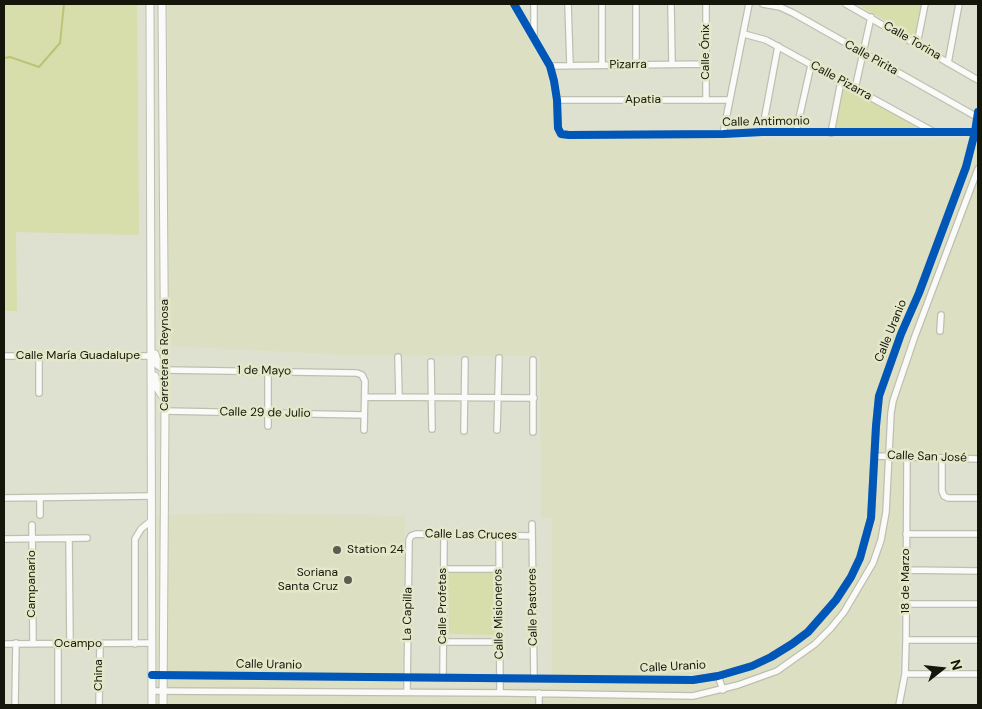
<!DOCTYPE html>
<html>
<head>
<meta charset="utf-8">
<style>
	body { margin:0 }
	#map { position:relative; width:982px; height:709px; overflow:hidden; background:#dfe1d0; font-family:"DM Sans",sans-serif }
	canvas { display:block }
	.frame { position:absolute; inset:0; border:5px solid #15160b; pointer-events:none }
	.north { position:absolute; left:917px; top:644px; width:50px; height:50px; -webkit-text-stroke:4px #e4e8c9; paint-order:stroke; rotate:74deg; font-size:14px; font-weight:700; line-height:20px; text-align:center; color:#15160b }
	.north::after { content:''; display:block; margin:auto; width:18px; height:22px; background:#15160b; clip-path:polygon(50% 0,100% 100%,50% 72%,0 100%) }
</style>
</head>
<body>
<div id="map">
<canvas width="982" height="709"></canvas>
<div class="frame"></div>
<div class="north">N</div>
</div>
<script>
const ctx = document.querySelector('canvas').getContext('2d');
ctx.lineJoin = 'round';
function fillPath(path, color) { ctx.fillStyle = color; ctx.fill(path, 'evenodd'); }
const shape = rows => new Path2D(rows.map(r => 'M' + r).join(''));
function strokePath(path, color, width, dash) { ctx.strokeStyle = color; ctx.lineWidth = width; ctx.lineCap = dash ? 'butt' : 'round'; ctx.setLineDash(dash || []); ctx.stroke(path); }
function label(font, color, halo, rows, align = 'center') {
  ctx.font = font + ' "DM Sans",sans-serif'; ctx.lineWidth = 5; ctx.setLineDash([]); ctx.textBaseline = 'middle'; ctx.strokeStyle = halo; ctx.fillStyle = color; for (const [text, x, y, turn = 0] of rows) {
    ctx.save(); ctx.translate(x, y); ctx.rotate((+turn || 0) * Math.PI / 180); ctx.textAlign = isNaN(turn) ? turn : align; if (halo) ctx.strokeText(text, 0, 0); ctx.fillText(text, 0, 0); ctx.restore();
  }
}
fillPath(shape([
	[168,4,508,4,546,70,561,136,805,140,966,139,969,143,978,144,978,461,903,462,899,705,157,705,158,515,237,513,405,516,402,687,552,687,552,518,541,518,540,356,349,355,168,346]
]), '#dcdfc2');
fillPath(shape([
	[4,4,137,4,139,235,16,232,17,311,4,311],
	[858,4,922,4,914,37,858,5],
	[841,81,936,133,831,133],
	[448,573,494,573,495,635,449,634]
]), '#d8ddac');
strokePath(shape([
	[4,58,10,57,39,67,60,43,64,4]
]), '#bdc375', 2);
const minor = shape([
	[514,4,550,66,554,81,557,100,558,128,561,134,569,135,723,134,762,132,978,132],
	[568,4,570,65],
	[602,4,602,65],
	[636,4,636,65],
	[671,4,672,64],
	[706,4,706,100],
	[763,4,780,7,793,13,977,117],
	[846,4,978,80],
	[744,34,766,40,934,132],
	[534,36,534,4],
	[917,44,925,4],
	[948,63,959,4],
	[550,66,706,64],
	[855,89,871,17],
	[557,100,729,100],
	[762,132,778,46],
	[796,132,811,65],
	[831,133,841,81],
	[723,134,749,4],
	[940,331,941,315],
	[4,356,152,356],
	[39,356,39,393],
	[398,357,399,397],
	[431,362,432,429],
	[165,370,357,373,362,375,365,381,364,430],
	[365,397,534,398],
	[165,411,364,415],
	[268,426,268,371],
	[497,430,499,358],
	[464,431,465,360],
	[533,432,533,360],
	[875,456,978,459],
	[942,458,942,491,944,496,948,498,978,498],
	[4,498,152,496],
	[40,515,40,498],
	[532,524,534,678],
	[32,525,33,643],
	[906,534,978,534],
	[499,536,500,693],
	[4,539,87,538],
	[69,539,70,644],
	[443,569,498,569],
	[906,570,978,571],
	[906,604,978,604],
	[906,640,978,640],
	[444,642,499,642],
	[4,644,152,643],
	[135,644,135,539,141,529,152,520],
	[905,674,978,674],
	[152,675,693,680,718,676,752,666,771,657,792,644,808,632,836,600,851,577,860,558,871,518,876,426,879,396,901,334,919,293,966,167,975,132,978,112],
	[718,676,723,690],
	[443,678,444,535],
	[152,691,508,693,693,696,738,685,777,671,815,644,831,628,844,612,873,563,881,540,886,512,891,413,893,401,915,336,978,169],
	[407,692,409,540,411,536,416,534,532,536],
	[15,705,16,643],
	[58,705,58,644],
	[99,705,100,644],
	[539,705,539,693],
	[899,705,905,674,906,640,907,457]
]);
const major = shape([
	[150,4,152,705],
	[162,4,165,411,163,705],
	[155,354,158,365,165,370],
	[155,376,158,389,165,400]
]);
strokePath(minor, '#bdbfb1', 8);
strokePath(major, '#bdbfb1', 9);
strokePath(minor, '#fafaf8', 5.5);
strokePath(major, '#fafaf8', 7);
strokePath(shape([
	[514,4,550,66,554,81,557,100,558,128,561,134,569,135,723,134,762,132,978,132],
	[152,675,693,680,718,676,752,666,771,657,792,644,808,632,836,600,851,577,860,558,871,518,876,426,879,396,901,334,919,293,966,167,975,132,978,112]
]), '#0057b8', 8);
for (const [x, y, r, color] of [
	[337,550,5,"#5c5d50"],
	[348,580,5,"#5c5d50"]
]) { const dot = new Path2D(); dot.arc(x, y, r, 0, 2 * Math.PI); ctx.fillStyle = color; ctx.fill(dot); strokePath(dot, '#e4e8c9', 2); }
label('12px', '#15160b', '#e4e8c9', [
	["Calle Torina",912,41,30],
	["Calle Ónix",706,52,-90],
	["Calle Pirita",871,58,29],
	["Pizarra",628,65,-1],
	["Calle Pizarra",841,81,29],
	["Apatia",643,100],
	["Calle Antimonio",766,122,-1],
	["Calle Uranio",891,331,-68],
	["Carretera a Reynosa",165,355,-90],
	["Calle María Guadalupe",78,356],
	["1 de Mayo",264,371,1],
	["Calle 29 de Julio",265,413,1],
	["Calle San José",927,457,2],
	["Calle Las Cruces",471,535,1],
	["18 de Marzo",906,581,-90],
	["Campanario",32,584,-90],
	["Calle Profetas",443,606,-90],
	["Calle Pastores",533,607,-91],
	["La Capilla",408,614,-89],
	["Calle Misioneros",499,614,-91],
	["Ocampo",78,644],
	["Calle Uranio",269,665,1],
	["Calle Uranio",673,667,-3],
	["China",99,675,-90]
]);
label('12px', '#15160b', '#e4e8c9', [
	["Station 24",347,550],
	["Soriana",338,573,"right"],
	["Santa Cruz",338,587,"right"]
], 'left');
</script>
</body>
</html>
